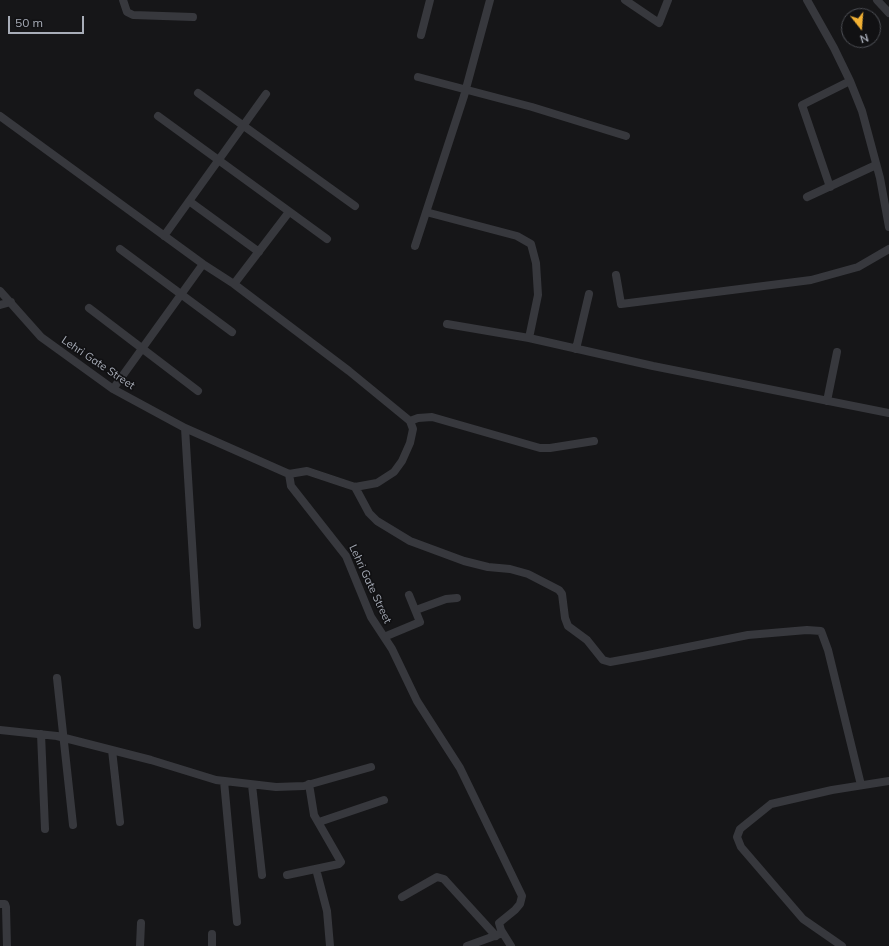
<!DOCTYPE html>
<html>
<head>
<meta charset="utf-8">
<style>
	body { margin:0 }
	#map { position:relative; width:889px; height:946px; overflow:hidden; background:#161618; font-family:Mulish,sans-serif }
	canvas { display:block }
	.north { position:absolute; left:841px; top:8px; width:40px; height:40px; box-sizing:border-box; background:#111113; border:1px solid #4d4f55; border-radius:50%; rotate:163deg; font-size:11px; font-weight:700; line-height:16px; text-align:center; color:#a8adb8 }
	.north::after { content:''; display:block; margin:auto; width:14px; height:18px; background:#f2b134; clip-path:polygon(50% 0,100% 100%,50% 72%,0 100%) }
	.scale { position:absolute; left:8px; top:16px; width:76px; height:18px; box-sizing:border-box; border:2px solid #a8adb8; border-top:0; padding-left:5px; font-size:12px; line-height:14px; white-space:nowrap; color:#a8adb8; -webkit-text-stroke:3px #111113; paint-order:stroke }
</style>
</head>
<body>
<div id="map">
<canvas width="889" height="946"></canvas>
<div class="north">N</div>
<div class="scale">50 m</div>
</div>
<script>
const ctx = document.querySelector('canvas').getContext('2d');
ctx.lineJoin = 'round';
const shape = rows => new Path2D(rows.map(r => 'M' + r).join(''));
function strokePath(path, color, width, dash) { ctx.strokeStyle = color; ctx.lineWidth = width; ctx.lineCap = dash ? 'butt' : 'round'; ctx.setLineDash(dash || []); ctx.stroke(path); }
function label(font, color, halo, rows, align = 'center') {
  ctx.font = font + ' Mulish,sans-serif'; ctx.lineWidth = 3.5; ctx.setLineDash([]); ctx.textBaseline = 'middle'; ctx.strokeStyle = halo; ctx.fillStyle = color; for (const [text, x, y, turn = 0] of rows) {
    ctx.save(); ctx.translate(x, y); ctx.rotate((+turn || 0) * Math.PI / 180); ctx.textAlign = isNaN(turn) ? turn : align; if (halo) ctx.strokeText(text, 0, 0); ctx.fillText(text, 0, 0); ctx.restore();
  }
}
strokePath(shape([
	[123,0,127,12,133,15,193,17],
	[625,0,659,23,668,0],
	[807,0,834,48,850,81,862,111,880,178,889,227],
	[877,0,889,13],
	[421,35,430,0],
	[418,77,532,107,626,136],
	[198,93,355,206],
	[0,116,203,264,234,284,349,371,410,421,413,429,410,443,402,461,394,472,377,483,355,487,307,471,289,474],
	[158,116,327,239],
	[830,187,802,105,850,81],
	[807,197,876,165],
	[189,201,259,252],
	[426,212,517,236,531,244,536,263,538,295,529,338],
	[164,236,266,94],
	[415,246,464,96,490,0],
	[120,249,232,332],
	[616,275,621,304,811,280,858,267,889,249],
	[234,284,289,212],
	[0,291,41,337,113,389,185,428,289,474,291,486,346,556,371,617,392,649,417,701,460,768,522,896,520,904,515,910,499,923,501,930,511,946],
	[0,305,11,302],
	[89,308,198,391],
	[447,324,529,338,653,366,889,413],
	[576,349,589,294],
	[113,389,203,264],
	[827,401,837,352],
	[410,421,418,418,432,417,540,448,550,448,594,441],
	[185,428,197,625],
	[355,487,369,513,377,521,410,541,464,561,488,567,510,569,528,574,559,590,562,594,565,618,568,626,587,640,603,660,610,662,643,656,748,635,807,630,821,631,828,650,861,785],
	[416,610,446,599,457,598],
	[384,637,420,622,409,595],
	[57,678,73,825],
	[0,730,57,736,151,760,216,780,276,787,304,786,371,767],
	[41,734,45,829],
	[112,750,120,822],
	[224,781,237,922],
	[252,785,262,875],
	[319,822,384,800],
	[316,869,327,911,330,946],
	[287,875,339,864,341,862,314,815,309,784],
	[402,897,437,877,444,879,496,936],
	[0,904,5,904,6,907,7,946],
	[212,934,212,946],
	[140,946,141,923],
	[467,946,500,934],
	[842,946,803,919,741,847,737,837,740,829,771,804,832,790,889,781]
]), '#37383d', 8);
label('11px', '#a8adb8', '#111113', [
	["Lehri Gate Street",98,363,34],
	["Lehri Gate Street",370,584,65]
]);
</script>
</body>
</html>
